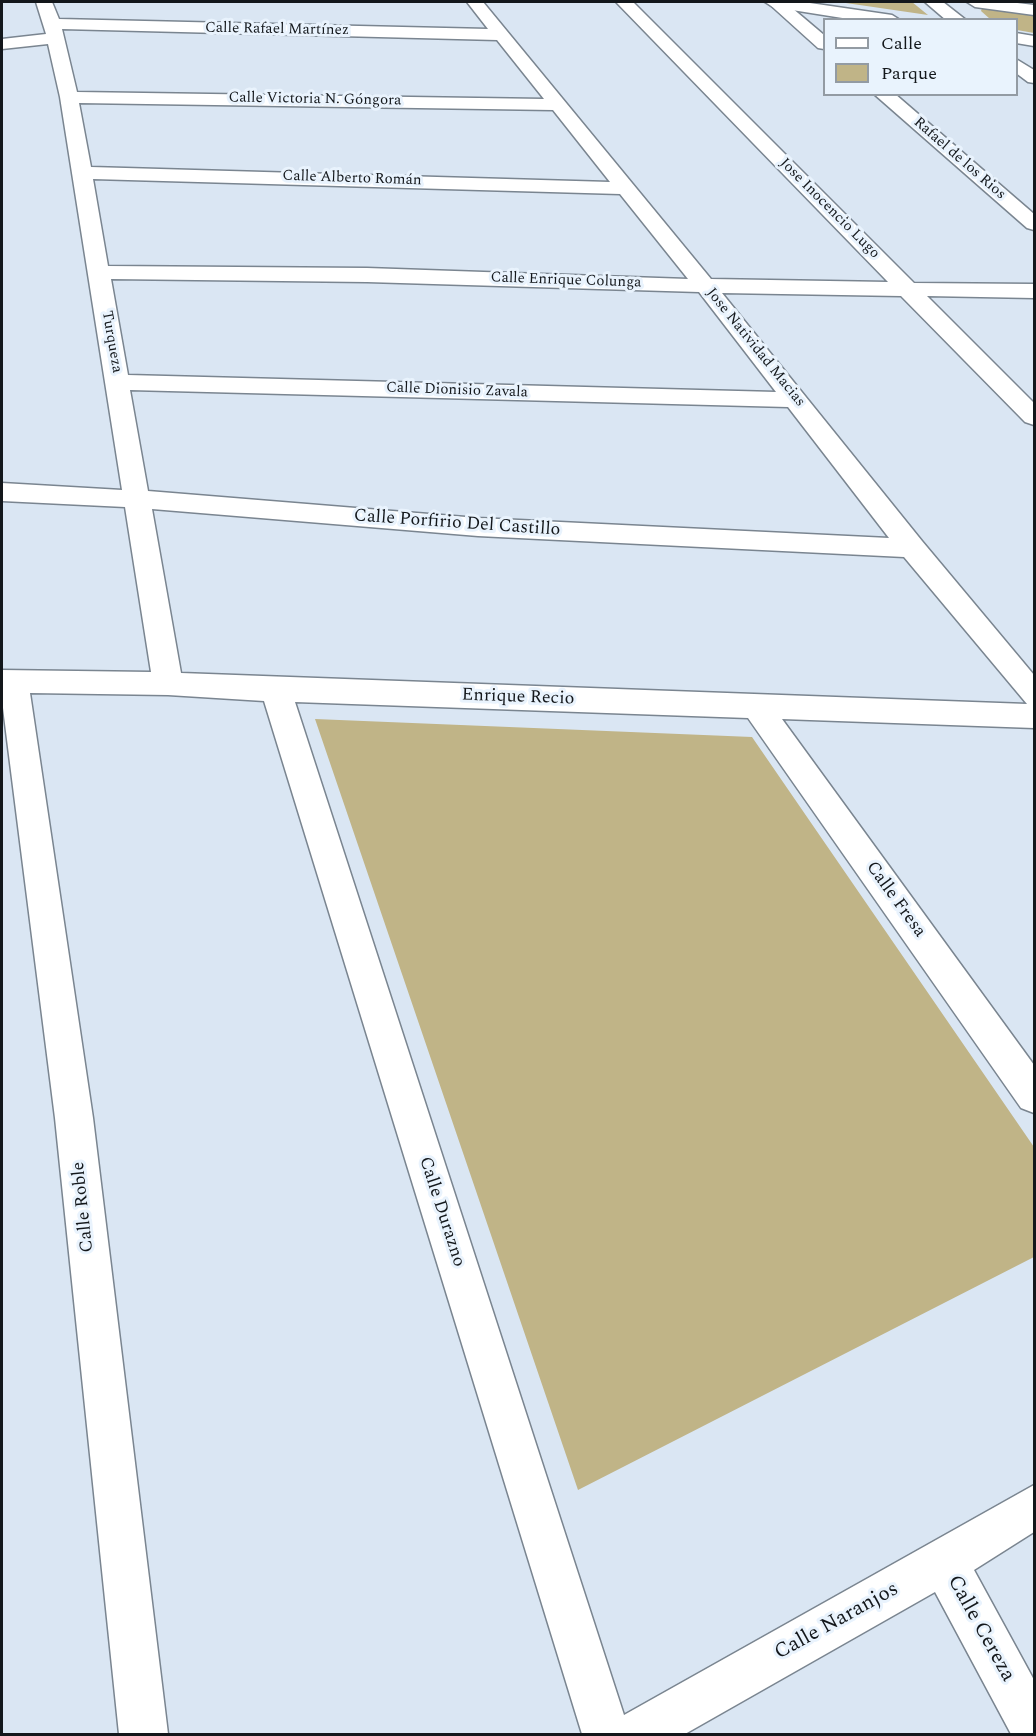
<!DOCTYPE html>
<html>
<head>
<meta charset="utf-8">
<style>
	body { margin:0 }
	#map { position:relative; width:1036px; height:1736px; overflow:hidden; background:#dae6f3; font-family:Spectral,serif }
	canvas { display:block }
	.frame { position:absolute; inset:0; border:3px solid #13171b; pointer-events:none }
	.legend { position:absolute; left:823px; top:18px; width:195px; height:78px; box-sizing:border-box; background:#e9f3fd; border:2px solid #939ba3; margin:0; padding:8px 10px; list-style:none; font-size:18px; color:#13171b }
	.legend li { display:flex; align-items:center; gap:12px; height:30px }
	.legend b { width:30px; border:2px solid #939ba3 }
</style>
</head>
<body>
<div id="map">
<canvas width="1036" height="1736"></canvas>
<div class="frame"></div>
<ul class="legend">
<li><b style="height:8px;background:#fff"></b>Calle</li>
<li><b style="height:16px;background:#c0b487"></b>Parque</li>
</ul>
</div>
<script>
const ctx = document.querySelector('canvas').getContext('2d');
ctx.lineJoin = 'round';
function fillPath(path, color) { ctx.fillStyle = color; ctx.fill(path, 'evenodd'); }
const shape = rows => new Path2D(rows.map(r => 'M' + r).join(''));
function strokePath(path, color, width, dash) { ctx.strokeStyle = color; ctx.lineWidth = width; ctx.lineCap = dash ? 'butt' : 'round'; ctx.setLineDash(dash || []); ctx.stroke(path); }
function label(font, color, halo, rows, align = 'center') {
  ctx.font = font + ' Spectral,serif'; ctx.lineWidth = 6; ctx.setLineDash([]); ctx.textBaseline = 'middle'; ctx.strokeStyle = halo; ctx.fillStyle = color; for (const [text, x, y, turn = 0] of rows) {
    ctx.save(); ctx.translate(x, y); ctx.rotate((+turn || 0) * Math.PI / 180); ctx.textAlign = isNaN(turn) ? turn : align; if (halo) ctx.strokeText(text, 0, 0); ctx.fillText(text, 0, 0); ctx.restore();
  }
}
fillPath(shape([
	[839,2,912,2,928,15],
	[996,6,1034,12,1034,33,1017,30,1016,20,990,19,981,11,982,8],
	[315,719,752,737,1034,1147,1034,1257,578,1490]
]), '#c0b487');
const street = shape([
	[36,2,52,2,59,19,488,29,467,2,483,2,711,279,888,282,616,2,633,2,914,283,1034,284,1034,298,927,296,1034,403,1034,425,1025,422,901,296,722,293,922,541,1034,675,1034,728,782,719,1034,1065,1034,1113,1021,1108,748,718,295,702,624,1715,1034,1485,1034,1532,974,1570,1034,1680,1034,1734,1011,1734,935,1592,685,1734,582,1734,264,701,168,695,30,693,93,1118,168,1734,119,1734,55,1118,2,700,2,670,151,672,125,507,2,501,2,483,122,490,60,97,48,44,2,49,2,39,46,34,36,2],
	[62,29,497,40,544,99,77,92,62,29],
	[79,103,553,110,610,182,91,167,79,103],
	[93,179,620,194,688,279,367,268,108,266,93,179],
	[111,279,367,282,699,292,776,392,128,375,111,279],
	[130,390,788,407,889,538,478,518,148,491,130,390],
	[152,509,478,536,904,557,1027,704,181,673,152,509],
	[767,2,785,2,824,35,824,49,818,48,767,2],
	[925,2,943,2,966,20,946,20,925,2],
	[1016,59,1034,70,1034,83,1028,82,1016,73,1016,59],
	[874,94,895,94,1034,214,1034,230,1027,228,874,94]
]);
const secondary = shape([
	[765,2,803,2,892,15,900,20,855,20,773,7,765,2],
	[967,2,1009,2,1034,5,1034,15,975,7,967,2],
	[1016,33,1034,36,1034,46,1016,43,1016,33]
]);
strokePath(street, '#7a8590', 3);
strokePath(secondary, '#7a8590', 3);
fillPath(street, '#fff');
fillPath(secondary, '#fff');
label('15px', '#13171b', '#e9f3fd', [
	["Calle Rafael Martínez",277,30,1],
	["Calle Victoria N. Góngora",315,100,1],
	["Rafael de los Rios",959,159,41],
	["Calle Alberto Román",352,179,2],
	["Jose Inocencio Lugo",829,209,45],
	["Calle Enrique Colunga",566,281,2],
	["Turqueza",111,342,80],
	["Jose Natividad Macias",755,348,51],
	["Calle Dionisio Zavala",457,391,2]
]);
label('18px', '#13171b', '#e9f3fd', [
	["Calle Porfirio Del Castillo",457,524,4],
	["Enrique Recio",518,698,2],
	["Calle Fresa",895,900,54],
	["Calle Roble",84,1207,-96],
	["Calle Durazno",441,1212,72]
]);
label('21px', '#13171b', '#e9f3fd', [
	["Calle Naranjos",837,1622,-29],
	["Calle Cereza",980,1629,61]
]);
</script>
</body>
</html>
